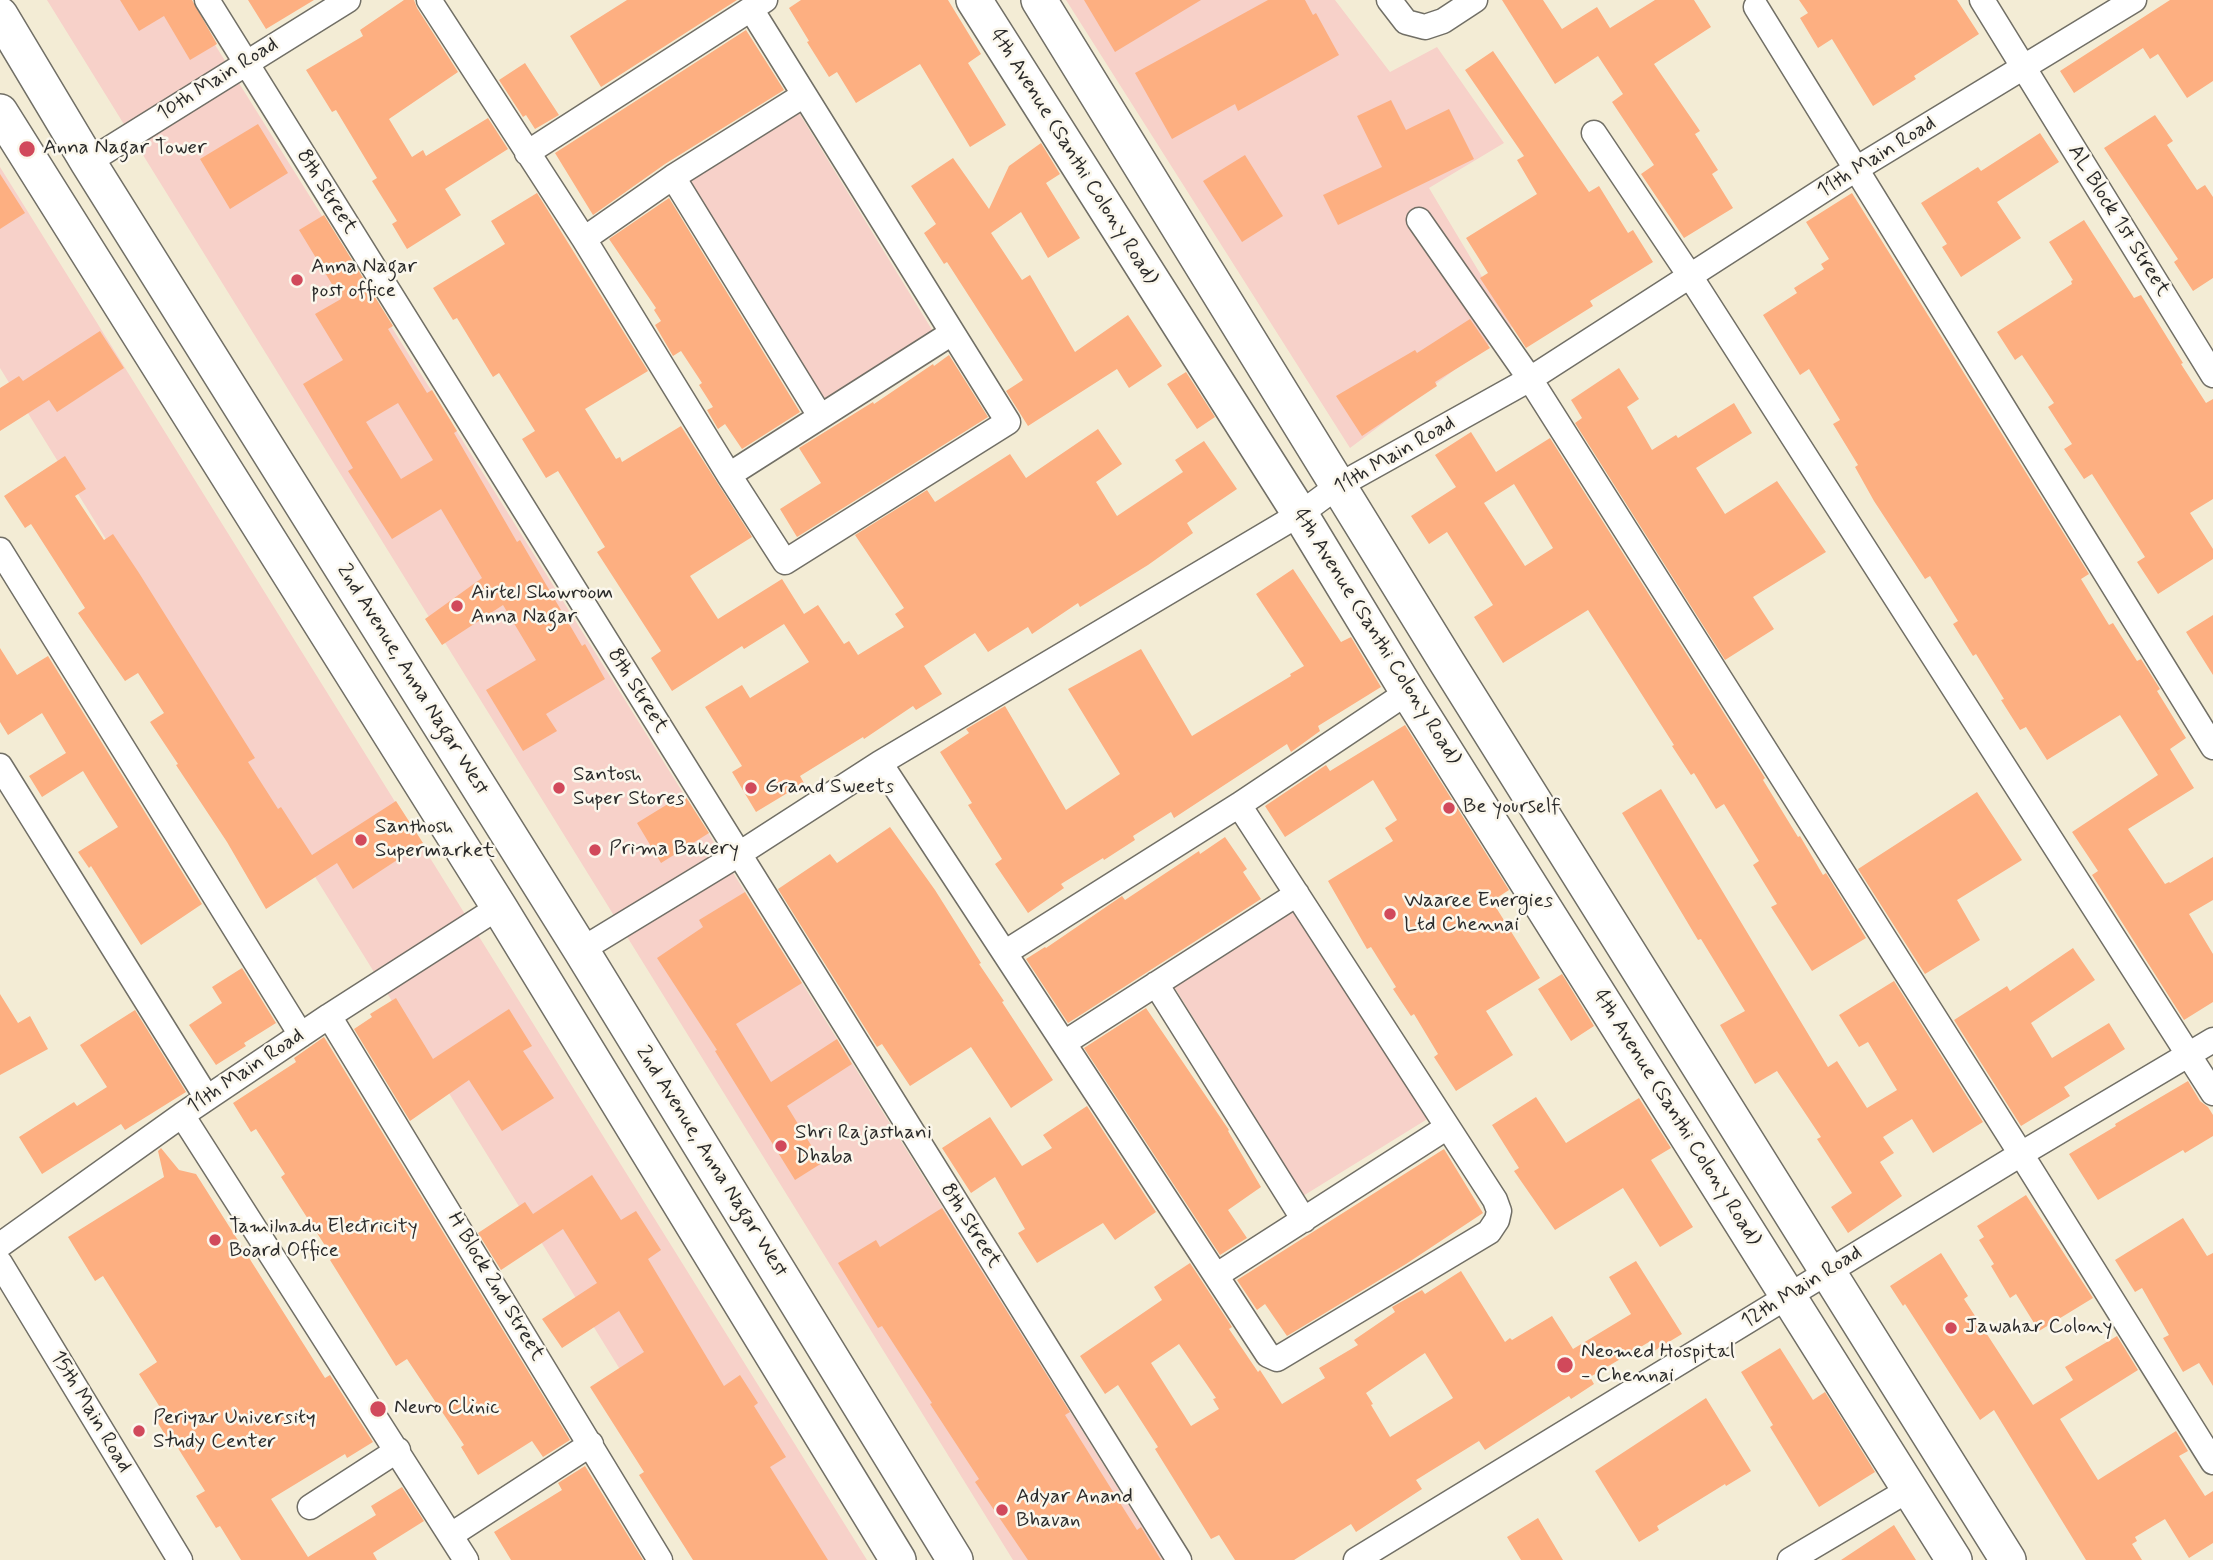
<!DOCTYPE html>
<html>
<head>
<meta charset="utf-8">
<style>
	body { margin:0 }
	canvas { display:block; background:#f3ecd5 }
</style>
</head>
<body>
<canvas width="2213" height="1560"></canvas>
<script>
const ctx = document.querySelector('canvas').getContext('2d');
ctx.lineJoin = 'round';
function fillPath(path, color) { ctx.fillStyle = color; ctx.fill(path, 'evenodd'); }
const shape = rows => new Path2D(rows.map(r => 'M' + r).join(''));
function strokePath(path, color, width, dash) { ctx.strokeStyle = color; ctx.lineWidth = width; ctx.lineCap = dash ? 'butt' : 'round'; ctx.setLineDash(dash || []); ctx.stroke(path); }
function label(font, color, halo, rows, align = 'center') {
  ctx.font = font + ' Mynerve,sans-serif'; ctx.lineWidth = 5; ctx.setLineDash([]); ctx.textBaseline = 'middle'; ctx.strokeStyle = halo; ctx.fillStyle = color; for (const [text, x, y, turn = 0] of rows) {
    ctx.save(); ctx.translate(x, y); ctx.rotate((+turn || 0) * Math.PI / 180); ctx.textAlign = isNaN(turn) ? turn : align; if (halo) ctx.strokeText(text, 0, 0); ctx.fillText(text, 0, 0); ctx.restore();
  }
}
fillPath(shape([
	[47,0,187,0,1163,1560,1013,1560],
	[1066,0,1335,0,1390,72,1437,47,1504,143,1429,188,1512,327,1350,448],
	[796,108,934,333,818,404,680,179],
	[0,167,867,1560,738,1560,0,368],
	[1288,890,1429,1118,1303,1196,1162,967]
]), '#f7d1c9');
fillPath(shape([
	[120,0,192,0,217,44,190,60,164,16,139,31],
	[248,0,314,0,266,29],
	[404,0,414,0,417,8,458,72,389,119,412,157,423,150,426,156,488,118,508,149,445,189,461,215,407,249,392,224,397,221,372,181,377,178,336,110,332,112,306,70,363,36,360,30],
	[627,0,737,0,601,87,570,36],
	[801,0,948,0,981,54,968,63,1006,125,970,147,920,64,856,103,837,72,829,77,807,42,809,41,789,8],
	[1084,0,1201,0,1115,52],
	[1268,0,1305,0,1313,15,1316,13,1339,55,1238,111,1235,104,1172,139,1135,73],
	[1502,0,1543,0,1562,29,1597,7,1610,28,1655,0,1694,0,1711,27,1654,64,1700,131,1695,134,1718,170,1712,174,1733,208,1684,238,1641,174,1654,165,1612,102,1623,94,1598,56,1555,84],
	[1799,0,1957,0,1979,34,1914,76,1916,79,1873,106,1832,39,1818,48,1800,18,1808,13],
	[2170,0,2213,0,2213,81,2187,98,2158,54,2150,59,2143,48,2074,93,2060,71],
	[746,30,784,90,665,164,593,215,555,153],
	[1493,51,1589,192,1599,186,1628,233,1633,230,1653,262,1590,301,1593,306,1526,348,1480,278,1488,273,1466,238,1537,194,1517,160,1524,156,1465,70],
	[525,63,559,115,535,129,526,115,523,117,499,80],
	[1391,100,1406,130,1449,109,1474,159,1338,225,1323,195,1382,167,1357,116],
	[2155,115,2173,141,2167,145,2197,190,2205,185,2213,197,2213,278,2193,291,2174,262,2178,259,2104,148],
	[258,124,288,173,230,209,200,159],
	[2040,133,2059,162,1997,202,2021,238,1961,277,1942,247,1947,244,1921,203,1978,167,1981,171],
	[1041,143,1060,174,1046,183,1080,238,1048,258,1021,212,991,233,1022,280,1030,275,1075,352,1128,315,1162,366,1129,388,1117,369,1028,426,1006,391,1023,380,947,262,944,264,924,233,936,224,911,186,953,158,989,209,1009,166],
	[1245,155,1283,216,1242,242,1203,181],
	[0,174,25,213,0,229],
	[537,193,648,371,585,409,616,459,620,457,622,462,681,426,752,537,690,576,718,619,782,579,804,614,818,605,844,644,849,641,858,655,904,627,895,614,904,608,855,535,927,490,935,502,1010,454,1026,478,1098,429,1122,464,1096,482,1117,516,1183,472,1175,460,1204,441,1237,489,1187,523,1193,533,1148,565,1080,607,1078,603,1032,634,1028,627,988,652,975,633,924,666,942,694,916,710,913,706,864,739,863,737,800,776,804,783,756,812,732,772,742,766,705,707,742,685,750,698,809,662,784,624,744,649,742,646,672,691,651,658,661,651,597,552,605,547,558,471,546,478,522,439,535,431,499,373,493,377,457,318,453,320,433,288,505,244,491,221],
	[1852,193,2089,574,2081,579,2109,625,2113,623,2137,661,2141,659,2160,689,2157,691,2186,738,2170,749,2194,788,2128,829,2165,884,2169,882,2170,883,2213,857,2213,900,2189,914,2213,954,2213,1002,2184,1020,2092,875,2098,871,2072,832,2158,775,2120,715,2047,760,2026,727,2020,730,2001,700,2004,699,1976,654,1973,656,1953,624,1958,621,1930,576,1925,579,1874,501,1855,467,1858,465,1833,424,1840,420,1809,369,1800,375,1763,315,1797,293,1794,288,1824,269,1821,264,1829,259,1806,222],
	[669,198,800,412,742,449,725,424,718,429,707,410,713,407,699,385,702,383,681,351,673,356,655,325,661,321,654,310,656,308,609,239],
	[324,215,393,326,388,329,427,393,432,390,457,431,454,433,517,542,520,540,582,646,585,644,605,679,546,714,557,731,523,751,486,690,536,660,503,605,442,645,425,619,482,578,441,509,392,539,348,471,353,468,303,384,343,360,315,314,341,299,299,230],
	[398,403,433,460,401,479,366,422],
	[2084,220,2134,298,2141,295,2183,363,2181,364,2206,403,2213,399,2213,499,2190,513,2213,549,2213,559,2158,594,2137,562,2145,557,2092,474,2084,479,2064,449,2072,444,2048,407,2054,403,2022,355,2015,360,1997,332,2072,284,2071,281,2073,280,2049,242],
	[1470,319,1490,348,1435,382,1437,386,1362,436,1336,396,1415,350,1417,353],
	[100,331,124,368,57,412,49,400,0,431,0,388,19,376,23,381],
	[949,355,988,417,797,537,780,509,821,483,799,448,873,402,874,404,933,364,934,366],
	[1619,368,1639,399,1627,407,1652,450,1676,435,1678,438,1734,403,1752,433,1696,468,1725,514,1777,481,1826,552,1753,597,1774,629,1725,660,1575,423,1582,418,1571,400],
	[1186,372,1215,417,1197,429,1167,384],
	[1471,432,1496,472,1550,438,1765,778,1763,780,1798,837,1800,836,1823,875,1826,873,1866,938,1812,971,1771,907,1777,904,1753,865,1759,861,1724,804,1716,809,1694,773,1691,775,1672,746,1674,745,1588,610,1503,663,1474,617,1493,605,1447,532,1429,544,1411,516,1456,487,1435,455],
	[1514,484,1553,548,1525,566,1484,503],
	[65,456,86,489,75,496,104,540,113,534,139,573,255,758,248,762,278,809,281,807,312,855,396,801,423,843,353,889,337,863,266,909,227,842,176,765,178,764,150,722,164,713,138,673,125,681,78,613,85,608,31,524,25,528,4,496],
	[1293,569,1341,642,1351,637,1381,687,1318,726,1320,731,1291,752,1287,744,1174,818,1171,812,1133,836,1135,840,1104,860,1103,858,1061,884,1064,888,1028,913,995,864,1002,859,968,805,972,803,940,752,969,733,966,729,1005,706,1066,810,1120,774,1068,689,1141,649,1192,736,1291,676,1290,674,1304,666,1256,594],
	[2213,615,2213,675,2186,632],
	[0,648,17,675,48,656,202,904,141,945,91,866,89,868,78,852,118,827,92,786,83,771,42,797,29,776,66,753,42,713,8,735,0,722],
	[1405,725,1509,890,1492,901,1540,978,1486,1011,1513,1055,1456,1091,1434,1057,1438,1054,1414,1014,1411,1016,1393,989,1396,987,1371,947,1367,949,1328,881,1393,841,1385,828,1397,820,1373,780,1285,837,1265,806,1326,765,1330,771],
	[1661,789,1828,1067,1837,1061,1867,1108,1897,1090,1868,1042,1859,1047,1839,1015,1894,981,1983,1122,1933,1153,1912,1119,1883,1137,1894,1153,1880,1162,1902,1196,1848,1233,1831,1207,1852,1193,1817,1139,1821,1137,1777,1071,1755,1084,1720,1025,1745,1011,1701,939,1698,940,1622,813],
	[1977,792,2022,860,1957,900,1980,940,1925,974,1858,869],
	[684,794,709,833,661,863,637,823],
	[890,827,935,890,981,963,979,964,1004,1001,1002,1002,1053,1080,1011,1108,971,1047,910,1086,882,1044,877,1047,778,889,830,854,837,863],
	[1225,837,1247,869,1243,872,1261,899,1068,1023,1026,959,1045,947,1046,948,1122,896,1125,900,1199,851,1200,854],
	[745,892,802,983,736,1024,771,1082,837,1039,852,1064,787,1106,822,1163,795,1180,715,1051,717,1050,657,958,703,927,699,920],
	[2073,948,2095,980,2031,1023,2052,1058,2109,1023,2125,1049,2064,1087,2070,1096,2021,1126,1954,1020,2007,986,2010,991],
	[242,968,276,1023,244,1043,246,1046,216,1065,189,1025,222,1003,212,987],
	[1562,974,1594,1026,1571,1041,1538,989],
	[0,994,18,1023,30,1016,48,1049,0,1075],
	[396,998,433,1059,509,1009,532,1046,523,1051,554,1098,502,1131,469,1080,410,1121,354,1029,372,1017,370,1014],
	[1146,1008,1229,1130,1228,1131,1261,1187,1228,1210,1247,1238,1220,1255,1084,1048],
	[135,1010,186,1092,125,1130,121,1124,42,1174,19,1137,74,1102,77,1106,107,1087,80,1045],
	[324,1037,570,1440,543,1457,532,1441,478,1475,461,1447,464,1445,407,1359,396,1366,330,1260,333,1258,281,1177,285,1174,256,1129,251,1132,233,1103,296,1062,294,1058],
	[2188,1081,2200,1101,2208,1107,2213,1115,2213,1136,2185,1153,2183,1150,2098,1200,2069,1154,2116,1126,2115,1124],
	[1536,1097,1566,1143,1639,1098,1671,1148,1651,1160,1693,1227,1660,1247,1623,1188,1555,1230,1514,1171,1519,1168,1492,1125],
	[1087,1106,1156,1212,1115,1240,1103,1223,1037,1263,1018,1233,1025,1229,995,1177,971,1193,942,1148,990,1117,1022,1166,1052,1148,1043,1135],
	[161,1148,179,1170,196,1174,325,1378,330,1375,373,1442,347,1458,345,1454,271,1499,308,1557,376,1515,371,1506,402,1487,424,1521,373,1553,377,1560,241,1560,220,1526,216,1528,196,1496,205,1491,176,1445,173,1447,154,1417,163,1412,139,1374,157,1362,103,1276,95,1281,68,1237,164,1177,158,1151],
	[1444,1149,1483,1213,1406,1264,1287,1336,1265,1304,1257,1310,1237,1280],
	[592,1175,621,1220,636,1211,661,1250,648,1259,724,1386,740,1375,758,1403,754,1406,786,1457,770,1467,828,1560,693,1560,639,1475,644,1472,590,1387,644,1352,619,1311,562,1348,542,1319,597,1283,563,1229,501,1270,478,1233,525,1202,533,1214],
	[2026,1195,2093,1298,2039,1331,2016,1294,2010,1298,1991,1266,1994,1264,1979,1240,1984,1237,1977,1226],
	[942,1208,1070,1412,1065,1415,1137,1530,1141,1527,1161,1560,1028,1560,975,1482,979,1479,930,1404,932,1403,882,1326,878,1328,838,1263,876,1240,880,1247],
	[2183,1218,2207,1256,2213,1253,2213,1386,2199,1363,2183,1372,2163,1338,2169,1335,2142,1288,2135,1292,2115,1260],
	[1941,1253,1968,1296,1964,1299,2033,1405,2073,1380,2065,1367,2117,1336,2138,1370,2060,1419,2098,1480,2176,1431,2188,1451,2179,1456,2205,1496,2213,1491,2213,1543,2189,1558,2165,1519,2135,1537,2137,1541,2132,1544,2142,1560,2086,1560,1994,1410,1980,1420,1905,1304,1903,1306,1890,1286],
	[1636,1261,1682,1334,1654,1351,1649,1342,1590,1377,1594,1384,1571,1399,1569,1396,1485,1450,1479,1441,1416,1480,1422,1489,1356,1532,1351,1524,1294,1560,1235,1560,1219,1535,1211,1539,1155,1449,1158,1447,1118,1385,1105,1394,1080,1356,1162,1300,1154,1287,1190,1263,1232,1327,1229,1329,1258,1372,1260,1370,1282,1404,1325,1378,1319,1368,1358,1345,1354,1340,1395,1312,1392,1307,1422,1290,1425,1294,1461,1271,1505,1342,1510,1338,1512,1340,1552,1316,1573,1349,1631,1314,1609,1277],
	[1179,1344,1216,1398,1213,1399,1219,1409,1191,1426,1151,1363],
	[1425,1353,1453,1398,1390,1437,1371,1405,1373,1404,1366,1393],
	[1780,1348,1813,1400,1825,1392,1875,1472,1819,1507,1770,1427,1773,1425,1741,1372],
	[1706,1398,1751,1471,1726,1486,1725,1484,1657,1526,1659,1530,1639,1542,1595,1471],
	[585,1466,643,1560,511,1560,494,1532,562,1490,558,1483],
	[1538,1518,1563,1560,1521,1560,1507,1537],
	[1894,1525,1916,1560,1841,1560]
]), '#fdaf81');
const street = shape([
	[207,0,1179,1560],
	[429,0,584,239,729,475,785,562,1008,422,751,9],
	[1389,0,1406,22,1425,27,1443,21,1475,0],
	[1982,0,2213,375],
	[1756,7,2213,747],
	[1594,133,1690,276,2213,1093],
	[527,153,765,0],
	[88,162,348,0],
	[673,177,820,416],
	[1419,220,1530,379,2021,1154,2213,1462],
	[584,239,673,177,804,95],
	[729,475,952,333],
	[0,550,301,1035],
	[880,763,1268,1355,1277,1359,1489,1232,1497,1220,1499,1211,1495,1200,1239,805],
	[0,766,207,1098],
	[581,950,739,854,880,763,1300,514,1338,486,1530,379,1856,169,2134,0],
	[1006,952,1239,805,1408,692],
	[1156,984,1304,1220],
	[329,1016,660,1560],
	[1064,1043,1297,894],
	[182,1115,466,1560],
	[0,1245,182,1115,329,1016,499,907],
	[0,1263,180,1560],
	[1217,1275,1446,1128],
	[310,1507,398,1450],
	[451,1535,591,1444],
	[1356,1560,2021,1154,2213,1040],
	[1790,1560,1910,1489]
]);
const secondary = shape([
	[974,0,1300,514,1408,692,1954,1560],
	[1039,0,1448,664,2008,1560],
	[0,15,88,162,581,950,955,1560],
	[0,112,499,907,898,1560]
]);
strokePath(street, '#716f66', 27);
strokePath(secondary, '#716f66', 38);
strokePath(street, '#fff', 24);
strokePath(secondary, '#fff', 35);
for (const [x, y, r, color] of [
	[27,149,9,"#d1495b"],
	[297,280,7,"#d1495b"],
	[457,606,7,"#d1495b"],
	[559,788,7,"#d1495b"],
	[751,788,7,"#d1495b"],
	[1449,808,7,"#d1495b"],
	[361,840,7,"#d1495b"],
	[595,850,7,"#d1495b"],
	[1390,914,7,"#d1495b"],
	[781,1146,7,"#d1495b"],
	[215,1240,7,"#d1495b"],
	[1951,1328,7,"#d1495b"],
	[1565,1365,9,"#d1495b"],
	[378,1409,9,"#d1495b"],
	[139,1431,7,"#d1495b"],
	[1002,1510,7,"#d1495b"]
]) { const dot = new Path2D(); dot.arc(x, y, r, 0, 2 * Math.PI); ctx.fillStyle = color; ctx.fill(dot); strokePath(dot, '#fbf7ec', 2.5); }
label('21px', '#2b2b2b', '#fbf7ec', [
	["10th Main Road",218,80,-32],
	["4th Avenue (Santhi Colony Road)",1073,157,58],
	["11th Main Road",1877,158,-32],
	["8th Street",326,192,58],
	["AL Block 1st Street",2118,221,58],
	["11th Main Road",1395,456,-30],
	["4th Avenue (Santhi Colony Road)",1376,637,58],
	["2nd Avenue, Anna Nagar West",412,680,58],
	["8th Street",637,691,58],
	["11th Main Road",246,1072,-34],
	["4th Avenue (Santhi Colony Road)",1676,1118,58],
	["2nd Avenue, Anna Nagar West",711,1162,58],
	["8th Street",970,1226,58],
	["H Block 2nd Street",495,1287,59],
	["12th Main Road",1802,1288,-32],
	["15th Main Road",90,1412,59]
]);
label('21px', '#2b2b2b', '#fbf7ec', [
	["Anna Nagar Tower",43,149],
	["Anna Nagar",311,268],
	["post office",311,292],
	["Airtel Showroom",471,594],
	["Anna Nagar",471,618],
	["Santosh",573,776],
	["Super Stores",573,800],
	["Grand Sweets",765,788],
	["Be yourself",1463,808],
	["Santhosh",375,828],
	["Supermarket",375,852],
	["Prima Bakery",609,850],
	["Waaree Energies",1404,902],
	["Ltd Chennai",1404,926],
	["Shri Rajasthani",795,1134],
	["Dhaba",795,1158],
	["Tamilnadu Electricity",229,1228],
	["Board Office",229,1252],
	["Jawahar Colony",1965,1328],
	["Neomed Hospital",1581,1353],
	["- Chennai",1581,1377],
	["Neuro Clinic",394,1409],
	["Periyar University",153,1419],
	["Study Center",153,1443],
	["Adyar Anand",1016,1498],
	["Bhavan",1016,1522]
], 'left');
</script>
</body>
</html>
